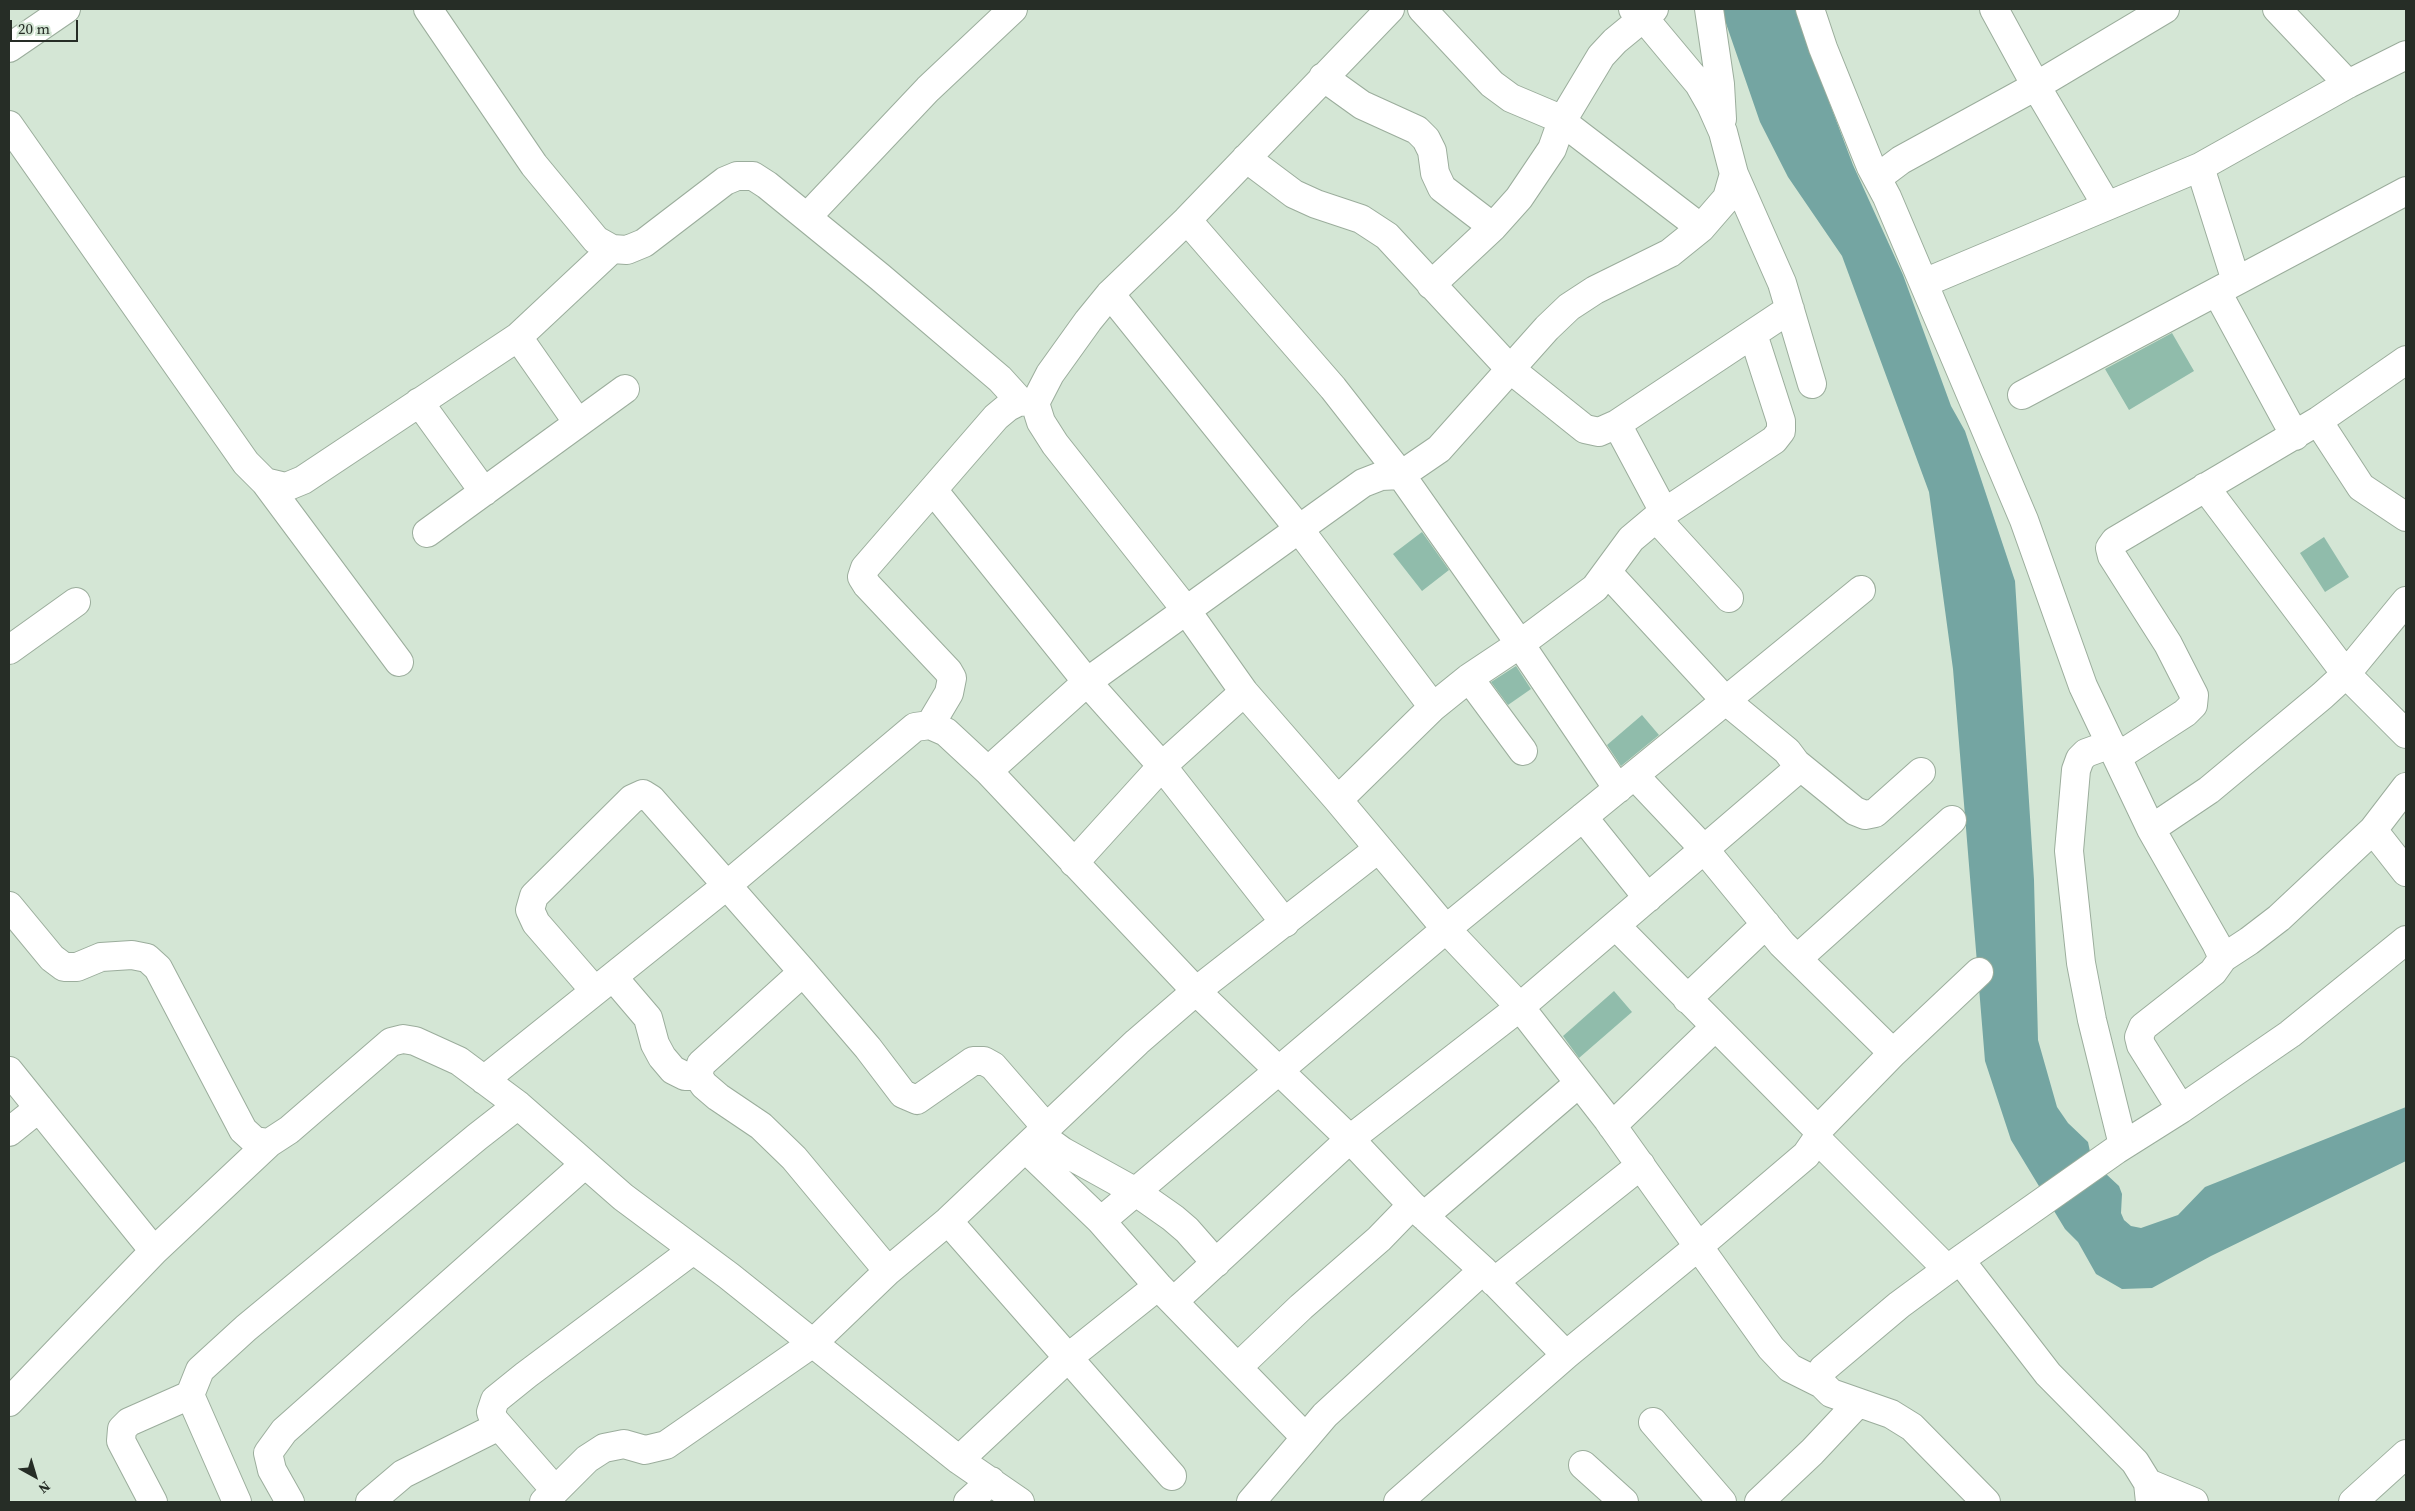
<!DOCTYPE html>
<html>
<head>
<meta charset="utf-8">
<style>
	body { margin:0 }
	#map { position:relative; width:2415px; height:1511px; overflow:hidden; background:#d4e6d5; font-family:"Source Serif 4",serif }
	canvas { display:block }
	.frame { position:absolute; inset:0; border:10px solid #262d26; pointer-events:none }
	.north { position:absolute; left:10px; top:1451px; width:50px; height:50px; -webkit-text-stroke:4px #d4e6d5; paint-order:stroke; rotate:141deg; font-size:14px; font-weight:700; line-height:20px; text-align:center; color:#262d26 }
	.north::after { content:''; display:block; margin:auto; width:18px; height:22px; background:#262d26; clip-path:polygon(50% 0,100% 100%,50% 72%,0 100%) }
	.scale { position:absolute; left:10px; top:20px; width:68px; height:22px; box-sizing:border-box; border:2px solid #262d26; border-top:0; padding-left:6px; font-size:15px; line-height:18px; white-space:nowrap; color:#262d26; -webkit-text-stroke:4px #d4e6d5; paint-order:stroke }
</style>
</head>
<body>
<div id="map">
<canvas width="2415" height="1511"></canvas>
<div class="frame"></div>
<div class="north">N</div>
<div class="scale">20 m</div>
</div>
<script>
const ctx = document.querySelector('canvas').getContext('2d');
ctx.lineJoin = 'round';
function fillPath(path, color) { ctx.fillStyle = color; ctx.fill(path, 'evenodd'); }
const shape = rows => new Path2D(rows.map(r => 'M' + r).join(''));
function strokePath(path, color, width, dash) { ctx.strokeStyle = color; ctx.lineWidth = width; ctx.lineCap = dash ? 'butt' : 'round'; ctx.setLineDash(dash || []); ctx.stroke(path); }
fillPath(shape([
	[1721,9,1798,9,1805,38,1853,165,1903,275,1951,406,1965,431,2015,581,2034,880,2038,1040,2057,1107,2068,1123,2088,1142,2092,1161,2119,1186,2122,1194,2121,1213,2124,1220,2131,1226,2141,1228,2178,1215,2205,1187,2406,1107,2406,1161,2211,1256,2152,1288,2122,1289,2096,1274,2078,1242,2065,1229,2011,1140,1985,1061,1953,669,1929,492,1842,256,1788,177,1760,122]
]), '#74a5a2');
fillPath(shape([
	[2172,333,2194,371,2129,410,2105,369],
	[1422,532,1449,570,1422,591,1393,554],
	[2324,537,2349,577,2325,592,2300,553],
	[1516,666,1531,689,1508,705,1491,682],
	[1642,715,1659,735,1621,766,1607,745],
	[1614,991,1632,1012,1579,1058,1563,1036]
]), '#90bcab');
const minor = shape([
	[428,9,534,165,596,240,612,249,627,250,644,243,725,181,737,176,753,176,767,185,880,277,1000,379,1020,401],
	[1390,9,1187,220,1110,294,1088,321,1050,374,1035,403,1041,422,1055,444,1186,610,1244,692,1338,800,1446,929,1520,1007,1608,1120,1771,1348,1790,1368,1822,1384,1831,1393,1891,1414,1912,1427,1986,1502],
	[1422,9,1492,84,1511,98,1556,117,1701,228],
	[1709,9,1720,84,1722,119],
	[1810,9,1823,48,1871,167,1887,197,2024,520,2083,686,2151,829,2216,943,2223,958,2213,972,2143,1027,2139,1037,2141,1045,2181,1109],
	[1994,9,2036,86,2107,206],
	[2277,9,2348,84],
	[9,48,66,9],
	[1323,77,1362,105,1417,130,1426,139,1432,151,1435,173,1442,188,1493,227],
	[9,125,246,463,265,482,286,487,303,480,518,337,612,249],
	[1246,158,1294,194,1316,204,1361,219,1387,236,1510,369,1585,429,1599,432,1617,424,1790,309],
	[2200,167,2236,281],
	[1734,174,1782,283,1812,384],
	[1877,178,1901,160,2036,86,2165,9],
	[807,217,928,89,1013,9],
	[1187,220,1333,388,1401,475,1520,644,1618,789],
	[1924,283,2200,167,2348,84,2406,55],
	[1431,285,1493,227,1519,198,1552,149,1562,121,1601,56,1615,41,1654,9],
	[2217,292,2295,436],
	[1110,294,1299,529,1433,707],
	[518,337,578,423],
	[2022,395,2406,191],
	[419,402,484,492],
	[2318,421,2361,487,2406,517],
	[1617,424,1664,512],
	[265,482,399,662],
	[2205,487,2346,674,2406,734],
	[933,490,1087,682,1162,766,1285,923],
	[1656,518,1729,598],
	[427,533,625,389],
	[9,650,76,602],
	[1469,678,1523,751],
	[930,725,949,693,952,678,948,671,867,585,862,577,865,568,996,417,1008,407,1020,401,1035,403],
	[2111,744,2086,753,2080,759,2076,770,2069,851,2081,963,2092,1020,2123,1145],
	[2117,757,2185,713,2193,705,2194,695,2168,644,2112,556,2110,548,2115,541,2318,421,2406,360],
	[1796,763,1855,811,1865,815,1875,813,1921,772],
	[988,771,1196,991,1350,1139,1412,1205,1483,1270,1566,1355],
	[1635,776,1704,849,1782,944,1893,1053],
	[1338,800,1433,707,1469,678,1520,644,1595,588,1631,539,1656,518,1774,440,1781,431,1781,421,1753,334],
	[1583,817,1648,898],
	[2151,829,2209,790,2322,696,2346,674,2406,601],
	[2373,830,2406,872],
	[1074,863,1162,766,1244,692],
	[9,906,52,958,64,967,77,967,101,957,132,955,147,958,158,968,243,1130,255,1141,269,1143,289,1130,391,1042,403,1039,415,1041,459,1061,518,1105,623,1197,729,1276,959,1460,1020,1502],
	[2223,958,2249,941,2279,918,2373,830,2406,787],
	[1797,959,1952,820],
	[803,972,701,1064,698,1076,704,1085,718,1097,761,1126,794,1158,888,1271],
	[613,977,648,1018,655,1044,662,1057,673,1070,685,1076,698,1076],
	[595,991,536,923,530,910,534,896,632,799,643,794,651,799,803,972,868,1048,903,1094,917,1100,973,1061,984,1061,993,1066,1046,1127],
	[1687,999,1766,924],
	[9,1071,154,1251],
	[484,1080,726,886,915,727,930,725,946,732,988,771,1087,682,1299,529,1363,483,1381,476,1401,475,1439,449,1547,328,1569,307,1595,290,1670,253,1701,228,1727,198,1734,174,1723,132,1711,105,1699,84,1643,17,1633,9],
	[1612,1126,1715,1027],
	[1818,1130,1893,1053,1979,972],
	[9,1132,39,1108],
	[1040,1135,1062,1151,1136,1192,1173,1218,1187,1230,1216,1263],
	[1817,1139,1947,1269],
	[1026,1149,1101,1221,1158,1286,1305,1437],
	[1424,1216,1579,1083],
	[948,1221,1172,1476],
	[1101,1221,1446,929,1861,590],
	[1960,1260,2048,1374,2135,1462,2148,1483,2150,1502],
	[1494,1282,1641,1165],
	[1174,1301,1350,1139,1520,1007,1792,774,1796,763,1787,751,1725,700,1608,573],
	[1238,1367,1301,1307,1379,1239,1412,1205],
	[1822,1384,1819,1376,1823,1369,1899,1305,1960,1260,2116,1150,2181,1109,2290,1034,2406,940],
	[9,1402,154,1251,269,1143],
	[1653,1422,1722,1502],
	[959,1460,1069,1357,1158,1286],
	[1583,1465,1624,1502],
	[2148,1483,2194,1502],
	[555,1490,494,1420,491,1412,495,1400,526,1375,693,1250],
	[153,1502,121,1441,122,1429,129,1422,190,1395],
	[237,1502,190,1395,200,1370,246,1328,477,1137,518,1105],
	[290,1502,272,1470,268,1453,284,1431,585,1164],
	[370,1502,403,1474,499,1426],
	[544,1502,587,1459,604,1448,624,1444,645,1450,666,1445,813,1343,888,1271,948,1221,1137,1042,1196,991,1378,849],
	[968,1502,991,1481],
	[1251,1502,1325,1415,1483,1270],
	[1398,1502,1566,1355,1699,1246,1806,1155,1817,1139,1818,1130,1616,926],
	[1759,1502,1812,1452,1858,1403],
	[2353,1502,2406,1454]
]);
strokePath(minor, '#9bad9c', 30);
strokePath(minor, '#fff', 28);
</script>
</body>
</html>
